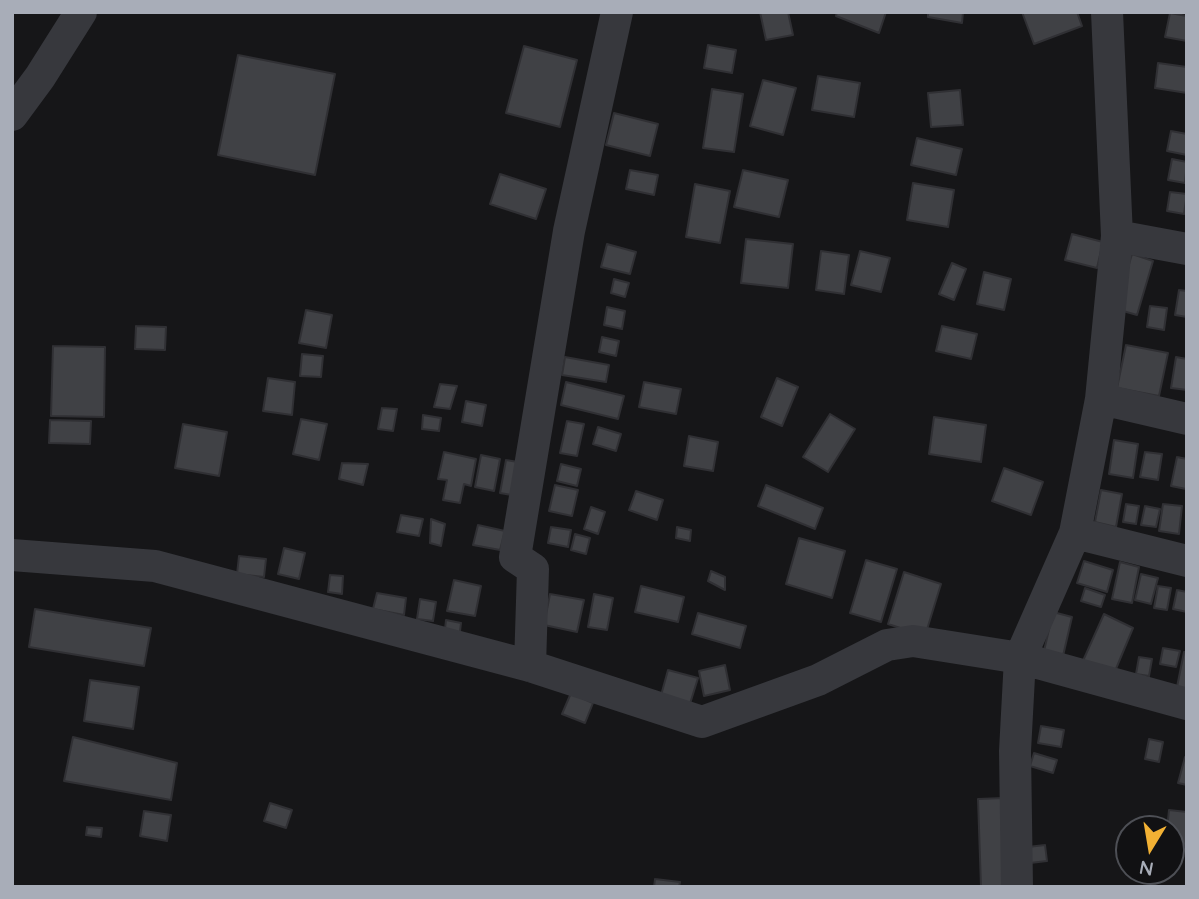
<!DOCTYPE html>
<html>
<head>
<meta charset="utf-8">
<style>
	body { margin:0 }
	#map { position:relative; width:1199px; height:899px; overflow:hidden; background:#161618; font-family:Quicksand,sans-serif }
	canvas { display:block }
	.frame { position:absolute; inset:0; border:14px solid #a8adb8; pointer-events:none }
	.north { position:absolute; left:1115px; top:815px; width:70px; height:70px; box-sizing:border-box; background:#111113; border:2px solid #4d4f55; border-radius:50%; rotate:191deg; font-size:19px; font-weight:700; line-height:28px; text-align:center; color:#a8adb8 }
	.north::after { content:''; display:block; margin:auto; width:24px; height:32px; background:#f2b134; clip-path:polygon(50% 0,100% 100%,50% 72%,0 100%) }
</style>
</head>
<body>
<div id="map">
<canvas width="1199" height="899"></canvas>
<div class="frame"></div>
<div class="north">N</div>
</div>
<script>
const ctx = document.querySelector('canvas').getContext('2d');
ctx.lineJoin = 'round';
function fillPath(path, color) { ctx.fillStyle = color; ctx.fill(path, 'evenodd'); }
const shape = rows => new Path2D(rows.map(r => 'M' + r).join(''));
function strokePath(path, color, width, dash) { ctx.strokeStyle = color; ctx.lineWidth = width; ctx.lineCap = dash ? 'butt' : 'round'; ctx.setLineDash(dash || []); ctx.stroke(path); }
const building = shape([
	[760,12,788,12,793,35,766,40,760,12],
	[837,12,886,12,879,33,836,16,837,12],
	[928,12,963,12,962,23,928,17,928,12],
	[1022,12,1077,12,1082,26,1034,44,1022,12],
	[1170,13,1187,16,1187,41,1165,37,1170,13],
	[708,45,736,50,732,73,704,68,708,45],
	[524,46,577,60,560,127,506,113,524,46],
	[238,55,335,74,315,175,218,155,238,55],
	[1158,63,1187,67,1187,93,1155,88,1158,63],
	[818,76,860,83,854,117,812,110,818,76],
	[763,80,796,88,783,135,750,126,763,80],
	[712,89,743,94,734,152,703,148,712,89],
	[960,90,963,125,931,127,928,93,960,90],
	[614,113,658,124,650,156,606,145,614,113],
	[1171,131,1187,134,1187,155,1167,151,1171,131],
	[917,138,962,149,956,175,911,165,917,138],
	[1172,159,1187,162,1185,183,1168,180,1172,159],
	[630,170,658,175,654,195,626,189,630,170],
	[743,170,788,180,779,217,734,207,743,170],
	[500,174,546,189,536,219,490,204,500,174],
	[913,183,954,190,948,227,907,220,913,183],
	[695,184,730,191,720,243,686,237,695,184],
	[1170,192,1187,194,1184,214,1167,211,1170,192],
	[1072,234,1103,242,1097,268,1065,260,1072,234],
	[746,239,793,244,788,288,741,283,746,239],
	[607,244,636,252,630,274,601,267,607,244],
	[821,251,849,255,844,294,816,290,821,251],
	[860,251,890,258,881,292,851,285,860,251],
	[1132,254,1153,261,1137,315,1116,309,1132,254],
	[952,263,966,269,954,300,939,294,952,263],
	[984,272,1011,279,1004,310,977,304,984,272],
	[614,279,629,283,625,297,611,293,614,279],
	[1179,290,1187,291,1187,317,1175,315,1179,290],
	[1150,306,1167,308,1164,330,1147,327,1150,306],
	[607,307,625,311,622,329,604,325,607,307],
	[306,310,332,315,326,348,299,343,306,310],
	[136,326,166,327,165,350,135,349,136,326],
	[942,326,977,334,971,359,936,351,942,326],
	[602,337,619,341,616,356,599,352,602,337],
	[1126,345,1168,353,1159,396,1117,388,1126,345],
	[53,346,105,347,104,417,51,416,53,346],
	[302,354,323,356,321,377,300,376,302,354],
	[565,357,609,365,606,382,562,375,565,357],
	[1176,357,1187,359,1187,390,1171,388,1176,357],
	[268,378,295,382,292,415,263,411,268,378],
	[777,378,798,387,782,426,761,417,777,378],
	[566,382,624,396,618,419,561,405,566,382],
	[644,382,681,389,676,414,639,407,644,382],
	[440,384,457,386,450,409,434,407,440,384],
	[466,401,486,405,482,426,462,422,466,401],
	[382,408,397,409,393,431,378,429,382,408],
	[830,414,855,429,828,472,803,457,830,414],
	[423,415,441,418,439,431,422,429,423,415],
	[934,417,986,425,981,462,929,454,934,417],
	[301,419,327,424,319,460,293,454,301,419],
	[50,420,91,421,90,444,49,443,50,420],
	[567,421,584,424,577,456,560,453,567,421],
	[183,424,227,432,219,476,175,468,183,424],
	[598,427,621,434,616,451,593,444,598,427],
	[689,436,718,442,713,471,684,466,689,436],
	[1114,440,1138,444,1133,478,1109,474,1114,440],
	[444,452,476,459,471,486,464,484,460,503,443,500,447,480,438,479,444,452],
	[1145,452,1162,454,1158,480,1140,477,1145,452],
	[481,455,500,459,494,491,475,487,481,455],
	[1177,457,1187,459,1186,489,1171,486,1177,457],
	[506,460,524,463,517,496,500,493,506,460],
	[342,463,368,464,363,485,339,479,342,463],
	[561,464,581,469,577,486,557,481,561,464],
	[1004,468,1043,482,1031,515,992,501,1004,468],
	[555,485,578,490,572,516,549,511,555,485],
	[766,485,823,508,815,529,758,506,766,485],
	[1101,490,1122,494,1116,527,1095,522,1101,490],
	[636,491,663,500,657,520,629,510,636,491],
	[1126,504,1139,506,1136,524,1123,522,1126,504],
	[1163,504,1182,506,1179,534,1159,531,1163,504],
	[1145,506,1160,509,1156,527,1141,525,1145,506],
	[591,507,605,512,598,534,584,529,591,507],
	[401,515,423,519,419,536,397,532,401,515],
	[431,519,445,524,441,546,430,543,431,519],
	[478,525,505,531,500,550,473,545,478,525],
	[551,527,571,530,568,547,548,543,551,527],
	[677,527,691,530,690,541,676,538,677,527],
	[575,534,590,538,586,554,571,550,575,534],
	[799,538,845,551,832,598,786,584,799,538],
	[284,548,305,553,299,579,278,574,284,548],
	[239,556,266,559,264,577,237,574,239,556],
	[866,560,897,569,881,622,850,613,866,560],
	[1084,561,1113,570,1107,592,1077,583,1084,561],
	[1120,562,1139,567,1132,603,1112,599,1120,562],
	[711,571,725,577,725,590,708,581,711,571],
	[904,572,941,584,925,636,888,624,904,572],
	[1141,574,1158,578,1151,604,1135,600,1141,574],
	[330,575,343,576,342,594,328,592,330,575],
	[454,580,481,586,475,616,447,611,454,580],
	[641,586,684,597,678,622,635,612,641,586],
	[1158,586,1171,588,1167,610,1154,608,1158,586],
	[1085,588,1105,595,1101,607,1081,601,1085,588],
	[1177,590,1187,592,1187,612,1173,609,1177,590],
	[377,593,406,598,404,615,373,609,377,593],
	[550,594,584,600,577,632,544,625,550,594],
	[594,594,613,598,607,630,588,627,594,594],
	[420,599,436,602,433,621,417,619,420,599],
	[35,609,151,628,144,666,29,647,35,609],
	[1053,612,1072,617,1063,656,1044,651,1053,612],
	[698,613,746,626,740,648,692,634,698,613],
	[1104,614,1133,628,1113,676,1082,663,1104,614],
	[446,620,461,623,459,640,444,638,446,620],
	[1163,648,1180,651,1176,667,1160,664,1163,648],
	[1184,652,1187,652,1187,689,1177,687,1184,652],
	[1139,657,1152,659,1149,676,1136,674,1139,657],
	[725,665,730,690,704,696,699,671,725,665],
	[668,670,698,678,689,707,660,699,668,670],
	[90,680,139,687,133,729,84,721,90,680],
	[571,693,593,703,585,723,562,714,571,693],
	[1041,726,1064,730,1061,747,1038,743,1041,726],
	[73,737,177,763,171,800,64,781,73,737],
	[1149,739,1163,742,1159,762,1145,759,1149,739],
	[1034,753,1057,760,1053,773,1030,766,1034,753],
	[1185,757,1187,758,1187,785,1178,783,1185,757],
	[1004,798,1007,887,981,887,978,799,1004,798],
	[270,803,292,810,286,828,264,821,270,803],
	[1169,810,1187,812,1187,846,1171,844,1171,829,1167,829,1169,810],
	[144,811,171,815,167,841,140,836,144,811],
	[87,827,102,828,101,837,86,835,87,827],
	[1045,845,1047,861,1030,863,1028,847,1045,845],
	[655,879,680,882,679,887,654,887,655,879]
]);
fillPath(building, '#404145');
strokePath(building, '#303034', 2);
strokePath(shape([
	[12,115,40,77,81,12],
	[1117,236,1187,249],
	[1101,399,1187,419],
	[1075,533,1187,561],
	[12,555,155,566,530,666,702,722,818,680,887,645,913,641,1020,658,1187,704],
	[530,666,533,569,515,557,569,231,617,12],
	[1017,887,1015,751,1020,658,1075,533,1101,399,1117,236,1107,12]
]), '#37383d', 32);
</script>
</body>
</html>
